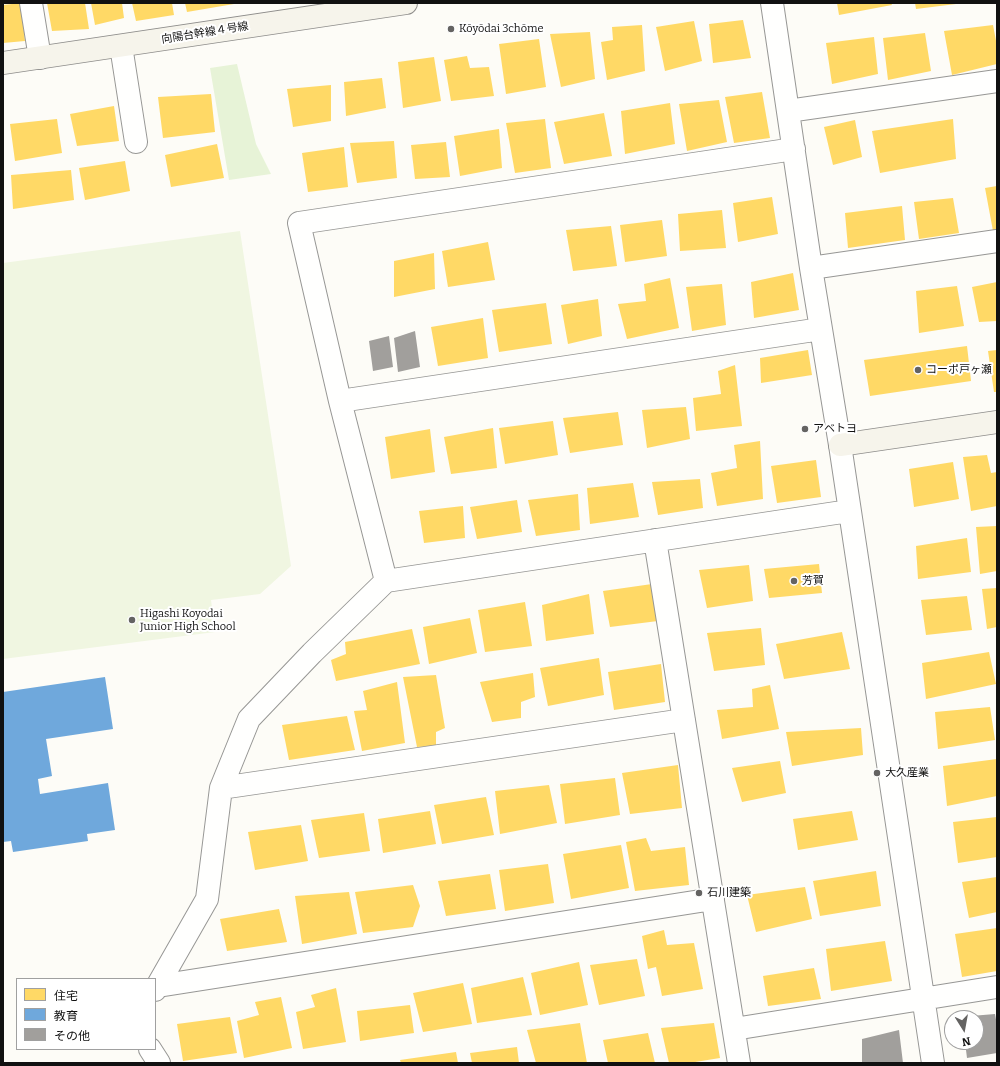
<!DOCTYPE html>
<html>
<head>
<meta charset="utf-8">
<style>
	body { margin:0 }
	#map { position:relative; width:1000px; height:1066px; overflow:hidden; background:#fdfcf7; font-family:Bitter,"Noto Sans JP",serif }
	canvas { display:block }
	.frame { position:absolute; inset:0; border:4px solid #111; pointer-events:none }
	.legend { position:absolute; left:16px; top:978px; width:140px; height:72px; box-sizing:border-box; background:#fff; border:1px solid #a0a0a0; margin:0; padding:5px 7px; list-style:none; font-size:12px; color:#111 }
	.legend li { display:flex; align-items:center; gap:8px; height:20px }
	.legend b { width:20px; border:1px solid #a0a0a0 }
	.north { position:absolute; left:944px; top:1010px; width:40px; height:40px; box-sizing:border-box; background:#fff; border:1px solid #a0a0a0; border-radius:50%; rotate:169deg; font-size:11px; font-weight:700; line-height:16px; text-align:center; color:#111 }
	.north::after { content:''; display:block; margin:auto; width:14px; height:18px; background:#646362; clip-path:polygon(50% 0,100% 100%,50% 72%,0 100%) }
</style>
</head>
<body>
<div id="map">
<canvas width="1000" height="1066"></canvas>
<div class="frame"></div>
<ul class="legend">
<li><b style="height:11px;background:#ffd966"></b>住宅</li>
<li><b style="height:11px;background:#6fa8dc"></b>教育</li>
<li><b style="height:11px;background:#a19f9c"></b>その他</li>
</ul>
<div class="north">N</div>
</div>
<script>
const ctx = document.querySelector('canvas').getContext('2d');
ctx.lineJoin = 'round';
function fillPath(path, color) { ctx.fillStyle = color; ctx.fill(path, 'evenodd'); }
const shape = rows => new Path2D(rows.map(r => 'M' + r).join(''));
function strokePath(path, color, width, dash) { ctx.strokeStyle = color; ctx.lineWidth = width; ctx.lineCap = dash ? 'butt' : 'round'; ctx.setLineDash(dash || []); ctx.stroke(path); }
function label(font, color, halo, rows, align = 'center') {
  ctx.font = font + ' Bitter,"Noto Sans JP",serif'; ctx.lineWidth = 4; ctx.setLineDash([]); ctx.textBaseline = 'middle'; ctx.strokeStyle = halo; ctx.fillStyle = color; for (const [text, x, y, turn = 0] of rows) {
    ctx.save(); ctx.translate(x, y); ctx.rotate((+turn || 0) * Math.PI / 180); ctx.textAlign = isNaN(turn) ? turn : align; if (halo) ctx.strokeText(text, 0, 0); ctx.fillText(text, 0, 0); ctx.restore();
  }
}
fillPath(shape([
	[237,64,256,144,271,174,229,180,210,68]
]), '#e7f3d7');
fillPath(shape([
	[240,231,291,566,260,594,211,600,215,632,3,659,3,263]
]), '#f0f6e1');
fillPath(shape([
	[21,3,25,41,3,43,3,5],
	[47,3,85,3,89,29,52,31],
	[91,3,122,3,124,18,95,25],
	[132,3,172,3,174,15,136,21],
	[185,3,234,3,234,4,187,12],
	[837,3,891,3,892,5,839,15],
	[915,3,956,3,956,4,916,9],
	[743,20,751,58,713,63,709,24],
	[694,21,702,61,665,71,656,27],
	[642,25,645,71,607,80,601,42,613,40,612,27],
	[993,25,997,46,997,64,952,75,944,31],
	[590,32,595,79,561,87,550,34],
	[925,33,931,71,888,80,883,38],
	[874,37,878,74,832,84,826,43],
	[539,39,546,87,506,94,499,44],
	[467,56,470,68,489,67,494,96,451,101,444,60],
	[434,57,441,101,403,108,398,62],
	[382,78,386,108,346,116,344,82],
	[331,85,331,121,293,127,287,89],
	[762,92,770,138,734,143,725,97],
	[211,94,215,132,163,138,158,97],
	[719,100,727,142,687,151,679,104],
	[670,103,675,144,625,154,621,111],
	[114,106,119,141,77,146,70,114],
	[604,113,612,156,564,164,554,122],
	[57,119,62,153,15,161,10,124],
	[545,119,551,168,515,173,506,123],
	[953,119,956,159,880,173,872,131],
	[855,120,862,157,833,165,824,127],
	[499,129,502,168,460,176,454,136],
	[394,141,397,178,357,183,350,143],
	[446,142,450,177,415,179,411,145],
	[217,144,224,178,171,187,165,155],
	[344,147,348,187,308,192,302,153],
	[125,161,130,191,85,200,79,168],
	[71,170,74,200,13,209,11,175],
	[997,186,997,230,993,231,985,188],
	[772,197,778,234,738,242,733,203],
	[953,198,959,233,919,239,914,202],
	[902,206,905,240,848,248,845,213],
	[722,210,726,248,680,251,678,214],
	[662,220,667,256,625,262,620,225],
	[611,226,617,266,573,271,566,230],
	[488,242,495,280,448,287,442,251],
	[434,253,435,289,394,297,394,261],
	[793,273,799,310,754,318,751,282],
	[670,278,679,328,627,339,618,304,646,301,644,284],
	[997,282,997,321,979,322,972,287],
	[722,284,726,325,692,331,686,287],
	[957,286,964,326,919,333,916,291],
	[598,299,602,336,568,344,561,305],
	[546,303,552,344,499,352,492,310],
	[483,318,488,358,438,366,431,327],
	[967,346,971,381,870,396,864,360],
	[808,350,812,375,761,383,760,358],
	[997,350,997,392,994,392,988,351],
	[735,365,742,426,696,431,693,398,721,394,718,371],
	[686,407,690,439,647,448,642,410],
	[618,412,623,445,570,453,563,418],
	[553,421,558,455,505,464,499,428],
	[493,428,497,468,451,474,444,437],
	[430,429,435,472,391,479,385,437],
	[760,441,763,499,717,506,711,473,737,468,734,445],
	[987,455,991,473,997,472,997,506,971,511,963,457],
	[816,460,821,497,777,503,771,466],
	[953,462,959,499,914,507,909,469],
	[700,479,703,508,658,515,652,482],
	[633,483,639,517,590,524,587,488],
	[578,494,580,530,536,536,528,500],
	[517,500,522,532,477,539,470,507],
	[463,506,465,538,424,543,419,511],
	[997,526,997,571,980,574,976,527],
	[967,538,971,572,918,579,916,546],
	[819,564,822,593,769,598,764,569],
	[749,565,753,601,707,608,699,570],
	[652,584,658,621,610,627,603,591],
	[997,588,997,627,987,629,982,589],
	[589,594,594,634,546,641,542,605],
	[967,596,972,630,926,635,921,600],
	[525,602,532,646,485,652,478,610],
	[470,618,477,653,429,664,423,627],
	[761,628,765,665,714,671,707,633],
	[412,629,420,664,336,681,331,660,346,654,345,642],
	[842,632,850,669,784,679,776,644],
	[989,652,996,684,926,699,922,663],
	[599,658,604,695,548,706,540,668],
	[661,664,665,702,614,710,608,672],
	[533,673,535,697,521,702,521,718,492,722,480,682],
	[436,675,445,728,436,732,436,746,417,747,403,677],
	[397,682,405,743,362,751,354,711,367,710,363,691],
	[770,685,779,729,722,739,717,710,753,707,752,689],
	[990,707,995,740,938,749,935,712],
	[347,716,355,750,289,760,282,725],
	[861,728,863,755,792,766,786,732],
	[997,759,997,796,947,806,943,766],
	[780,761,786,793,742,802,732,768],
	[678,765,682,808,630,814,622,773],
	[615,778,620,815,565,824,560,784],
	[549,785,557,823,500,834,495,791],
	[486,797,494,835,442,844,434,805],
	[430,811,436,844,383,853,378,819],
	[852,811,858,840,798,850,793,819],
	[364,813,370,851,319,858,311,820],
	[997,817,997,857,958,863,953,822],
	[301,825,308,861,255,870,248,832],
	[646,838,651,851,685,847,689,885,635,891,626,842],
	[621,845,629,888,571,899,563,854],
	[548,864,554,903,505,911,499,870],
	[876,871,881,906,820,916,813,881],
	[490,874,496,909,446,916,438,881],
	[997,877,997,912,969,918,962,882],
	[413,885,420,906,413,927,363,933,355,892],
	[805,887,812,919,756,932,747,895],
	[349,892,357,934,302,944,295,896],
	[279,909,287,942,227,951,220,919],
	[997,928,997,971,962,977,955,934],
	[664,930,667,945,694,943,703,989,662,996,656,967,648,969,642,936],
	[885,941,892,981,831,991,826,949],
	[637,959,645,996,599,1005,590,965],
	[579,962,588,1005,540,1015,531,973],
	[814,968,821,999,768,1006,763,976],
	[523,977,532,1015,477,1023,471,988],
	[463,983,472,1024,423,1032,413,993],
	[336,988,346,1042,303,1049,296,1012,315,1007,311,995],
	[281,997,292,1048,244,1058,237,1021,259,1015,255,1002],
	[410,1005,414,1033,360,1041,357,1011],
	[230,1017,237,1053,183,1061,177,1024],
	[580,1023,587,1063,536,1063,527,1030],
	[714,1023,720,1058,689,1063,669,1063,661,1028],
	[648,1033,655,1063,608,1063,603,1040],
	[517,1047,519,1063,472,1063,470,1053],
	[456,1052,458,1063,401,1063,400,1060]
]), '#ffd966');
fillPath(shape([
	[105,677,113,729,46,739,52,776,38,779,40,794,108,783,115,830,87,834,88,841,13,852,11,841,3,842,3,692]
]), '#6fa8dc');
fillPath(shape([
	[415,331,420,367,398,372,394,338],
	[389,336,393,367,373,371,369,341],
	[995,1014,997,1025,997,1053,967,1058,965,1042,976,1042,976,1018,959,1018,959,1017],
	[899,1030,903,1063,862,1063,862,1039]
]), '#a19f9c');
const street = shape([
	[31,3,40,58],
	[772,3,811,268,840,445,933,1063],
	[121,46,136,142],
	[788,111,997,81],
	[811,268,997,241],
	[340,401,821,329],
	[655,540,739,1063],
	[386,581,340,401,299,223,794,149],
	[221,788,684,720],
	[158,986,713,899],
	[155,990,207,899,221,788,249,719,312,653,386,581,849,511],
	[734,1029,997,987],
	[150,1049,159,1063]
]);
const secondary = shape([
	[3,63,406,3],
	[840,445,997,422]
]);
strokePath(street, '#979795', 24);
strokePath(secondary, '#8e8d8b', 24);
strokePath(street, '#fffffe', 22);
strokePath(secondary, '#f6f4eb', 22);
for (const [x, y, r, color] of [
	[451,29,4,"#646362"],
	[918,370,4,"#646362"],
	[805,429,4,"#646362"],
	[794,581,4,"#646362"],
	[132,620,4,"#646362"],
	[877,773,4,"#646362"],
	[699,893,4,"#646362"]
]) { const dot = new Path2D(); dot.arc(x, y, r, 0, 2 * Math.PI); ctx.fillStyle = color; ctx.fill(dot); strokePath(dot, '#fff', 1.5); }
label('11px', '#111', '#fff', [
	["Kōyōdai 3chōme",459,29],
	["コーポ戸ヶ瀬",926,370],
	["アベトヨ",813,429],
	["芳賀",802,581],
	["Higashi Koyodai",140,614],
	["Junior High School",140,627],
	["大久産業",885,773],
	["石川建築",707,893]
], 'left');
label('11px', '#111', '#fff', [
	["向陽台幹線４号線",205,33,-9]
]);
</script>
</body>
</html>
